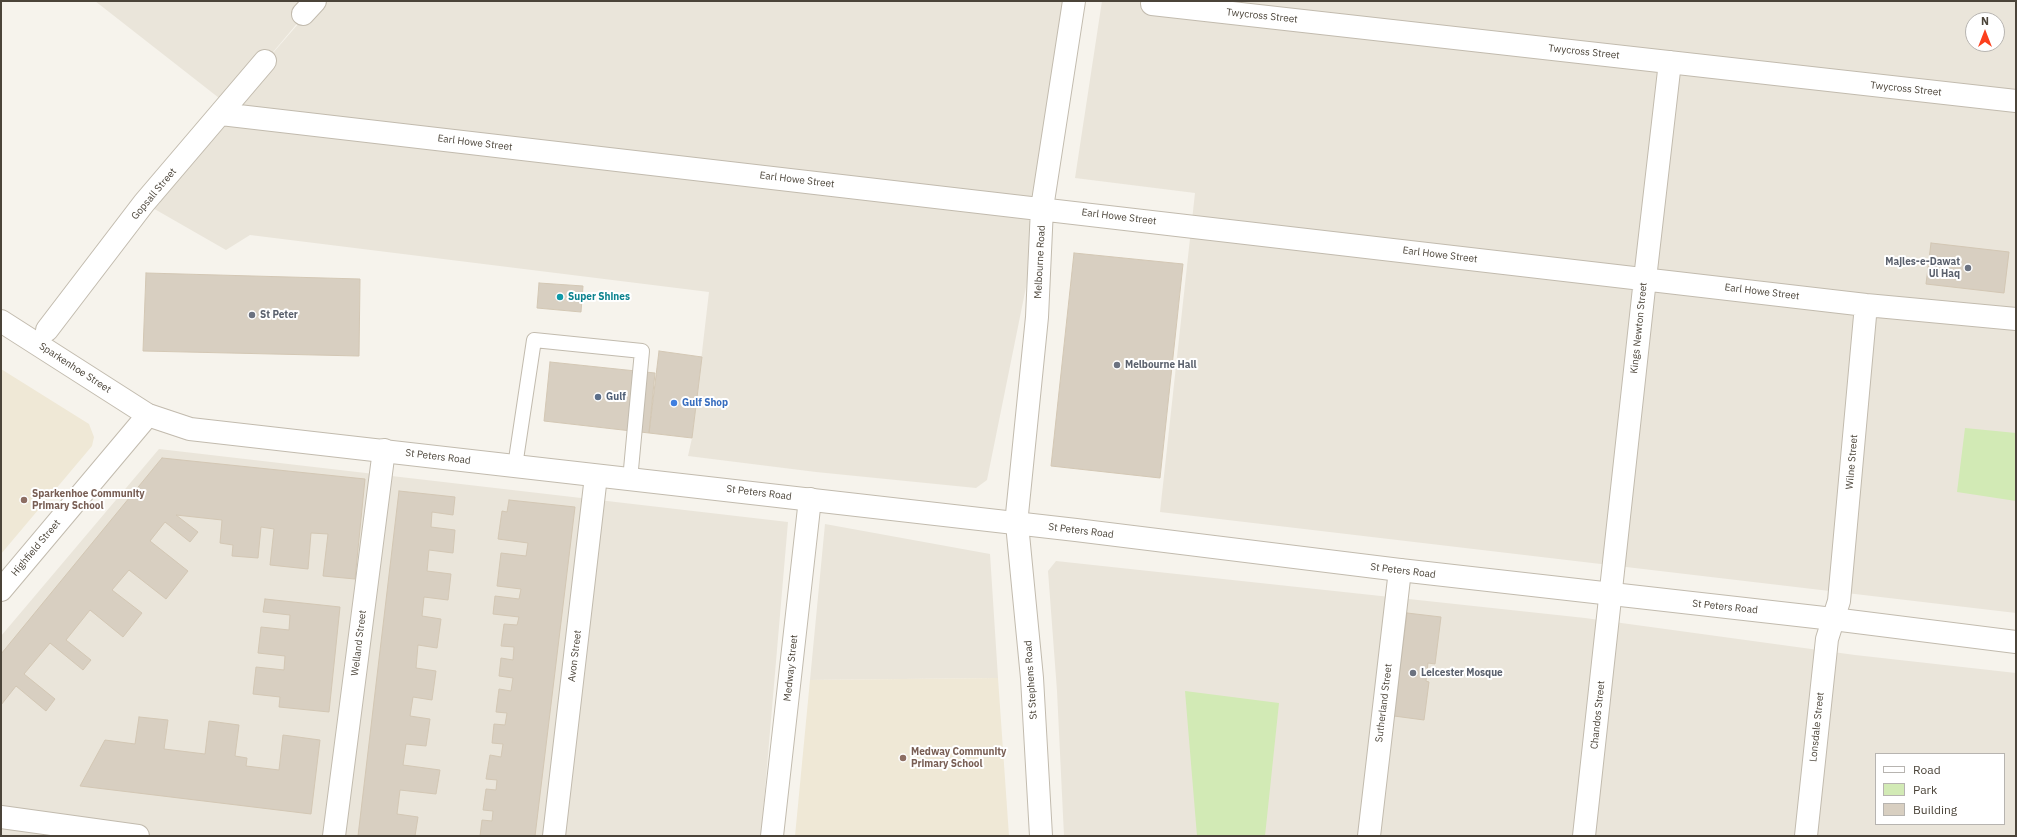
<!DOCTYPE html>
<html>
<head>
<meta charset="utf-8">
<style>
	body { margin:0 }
	#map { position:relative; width:2017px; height:837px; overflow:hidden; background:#f6f3ec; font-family:"IBM Plex Sans",sans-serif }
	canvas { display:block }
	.frame { position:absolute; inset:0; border:2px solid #4b4439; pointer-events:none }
	.legend { position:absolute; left:1875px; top:753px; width:130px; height:72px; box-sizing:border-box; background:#fff; border:1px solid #b7b4b0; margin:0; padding:5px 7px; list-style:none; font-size:12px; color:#4b4439 }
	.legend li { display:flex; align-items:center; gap:8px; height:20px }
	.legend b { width:20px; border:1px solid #b7b4b0 }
	.north { position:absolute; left:1965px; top:12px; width:40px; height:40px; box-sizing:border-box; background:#fff; border:1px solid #b7b4b0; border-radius:50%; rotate:0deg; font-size:11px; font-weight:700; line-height:16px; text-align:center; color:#4b4439 }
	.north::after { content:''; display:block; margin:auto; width:14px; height:18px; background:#fc3f1d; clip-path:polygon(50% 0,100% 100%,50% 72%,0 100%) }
</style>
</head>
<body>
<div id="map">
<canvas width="2017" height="837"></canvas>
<div class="frame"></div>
<ul class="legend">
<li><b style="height:5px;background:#fff"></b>Road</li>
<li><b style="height:11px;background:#d2eab5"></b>Park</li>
<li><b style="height:11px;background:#d8cfc1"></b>Building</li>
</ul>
<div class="north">N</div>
</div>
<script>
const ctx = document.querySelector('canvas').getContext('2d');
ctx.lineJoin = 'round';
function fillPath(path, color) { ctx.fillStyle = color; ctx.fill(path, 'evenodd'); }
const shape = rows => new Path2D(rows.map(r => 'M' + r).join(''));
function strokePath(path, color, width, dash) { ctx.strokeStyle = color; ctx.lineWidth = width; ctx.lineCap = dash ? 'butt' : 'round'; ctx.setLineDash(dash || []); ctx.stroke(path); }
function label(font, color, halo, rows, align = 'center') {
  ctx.font = font + ' "IBM Plex Sans",sans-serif'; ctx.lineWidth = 4; ctx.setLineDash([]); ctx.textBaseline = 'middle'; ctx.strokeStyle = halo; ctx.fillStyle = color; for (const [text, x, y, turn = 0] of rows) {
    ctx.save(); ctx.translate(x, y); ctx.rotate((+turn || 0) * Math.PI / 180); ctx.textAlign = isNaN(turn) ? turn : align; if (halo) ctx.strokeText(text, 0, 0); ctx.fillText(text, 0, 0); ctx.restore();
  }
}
fillPath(shape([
	[95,1,316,1,247,83,318,1,1071,1,1042,208,987,480,976,488,816,472,688,456,692,438,709,292,250,235,226,250,144,203,228,105],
	[1102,1,2016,1,2016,613,1160,512,1195,193,1075,178],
	[1973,20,1997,20,1997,44,1973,44],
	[159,449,788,522,761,836,1,836,1,636],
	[825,524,990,554,998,678,810,680],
	[1056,561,1585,618,1855,655,2016,673,2016,836,1064,836,1057,691,1048,571],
	[1876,754,2004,754,2004,824,1876,824]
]), '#eae5da');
fillPath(shape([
	[1,369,89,424,94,437,92,446,1,554],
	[998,678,1009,836,795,836,810,680]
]), '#efe8d6');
fillPath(shape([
	[1965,428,2016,433,2016,501,1957,492],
	[1185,691,1279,703,1265,836,1197,836]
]), '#d2eab5');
const building = shape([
	[1931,243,2009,252,2004,293,1926,284,1931,243],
	[1074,253,1183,264,1160,478,1051,466,1074,253],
	[146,273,360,279,359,356,143,351,146,273],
	[539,283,583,286,581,312,537,308,539,283],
	[659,351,702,357,692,438,649,433,659,351],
	[550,362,655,373,649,433,544,421,550,362],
	[162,458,365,479,355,579,323,576,328,534,311,533,308,569,270,565,274,529,261,527,258,558,232,556,233,545,220,543,222,520,176,515,198,532,190,542,165,522,150,541,188,571,166,599,129,570,112,590,142,613,123,637,90,610,66,640,91,660,83,670,50,643,24,674,55,699,46,711,16,686,1,705,1,654,162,458],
	[399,491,455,497,453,515,432,512,431,527,455,530,453,553,429,550,427,571,451,574,448,600,424,597,422,616,441,619,437,648,418,645,416,668,436,671,432,700,413,697,410,716,430,719,426,746,406,744,403,765,440,770,436,794,400,790,397,814,418,817,415,836,358,836,399,491],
	[509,500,575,507,535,836,480,836,482,820,492,821,493,811,483,810,486,789,496,790,497,780,486,779,490,755,501,757,503,744,492,743,494,724,505,725,507,713,496,712,499,689,511,691,513,678,499,676,501,658,513,660,514,647,501,646,504,624,517,625,519,617,493,614,495,596,519,599,521,589,497,586,501,553,526,556,528,543,498,539,502,511,507,512,509,500],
	[265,599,340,607,329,712,279,707,280,697,253,694,256,667,284,670,285,656,258,653,261,627,289,630,290,615,263,612,265,599],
	[1407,613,1441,617,1435,664,1428,663,1426,681,1429,682,1424,720,1394,716,1407,613],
	[139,717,168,720,164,749,205,754,209,721,239,725,235,756,247,758,246,766,279,770,283,735,320,740,311,814,80,786,105,740,135,744,139,717]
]);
fillPath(building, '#d8cfc1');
strokePath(building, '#d3c7b4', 1);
const service = shape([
	[515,466,534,340,642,351,630,480]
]);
const minor = shape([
	[1152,4,2016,101],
	[303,14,315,1],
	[221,114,1866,305,2016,319],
	[47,330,144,203,265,61],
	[1016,524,1037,317,1042,208,1074,1],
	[1017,524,1032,678,1041,836],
	[1,590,148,415],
	[1,817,138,836],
	[334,836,384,450],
	[554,836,596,476],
	[772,836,810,499],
	[1369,836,1400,570],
	[1584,836,1645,279,1670,62],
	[1806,836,1827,639,1839,601,1866,305]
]);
const tertiary = shape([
	[1,321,148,415,190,429,1076,530,1400,570,1833,619,2016,642]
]);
strokePath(service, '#c2bbae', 16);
strokePath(minor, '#c2bbae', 24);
strokePath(tertiary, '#c2bbae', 24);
strokePath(service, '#fff', 14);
strokePath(minor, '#fff', 22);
strokePath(tertiary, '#fff', 22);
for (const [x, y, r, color] of [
	[1968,268,4,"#6b7280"],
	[560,297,4,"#0f9aa8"],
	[252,315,4,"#6b7280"],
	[1117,365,4,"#6b7280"],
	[598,397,4,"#5c6f8a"],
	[674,403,4,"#3f7fe0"],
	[24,500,4,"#8d6e63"],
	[1413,673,4,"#6b7280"],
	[903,758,4,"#8d6e63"]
]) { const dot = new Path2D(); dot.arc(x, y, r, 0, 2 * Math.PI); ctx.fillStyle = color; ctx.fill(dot); strokePath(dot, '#fff', 1.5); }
label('10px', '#4b4439', '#fff', [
	["Twycross Street",1262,16,6],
	["Twycross Street",1584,52,6],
	["Twycross Street",1906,89,6],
	["Earl Howe Street",475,143,7],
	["Earl Howe Street",797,180,7],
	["Gopsall Street",154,194,-50],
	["Earl Howe Street",1119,217,7],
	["Earl Howe Street",1440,255,7],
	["Melbourne Road",1040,262,-87],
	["Earl Howe Street",1762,292,7],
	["Kings Newton Street",1639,328,-84],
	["Sparkenhoe Street",75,368,33],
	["St Peters Road",438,457,7],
	["Wilne Street",1852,462,-85],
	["St Peters Road",759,493,7],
	["St Peters Road",1081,531,7],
	["Highfield Street",36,548,-50],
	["St Peters Road",1403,571,7],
	["St Peters Road",1725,607,6],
	["Welland Street",359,643,-83],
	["Avon Street",575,656,-83],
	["Medway Street",791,668,-84],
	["St Stephens Road",1031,680,-94],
	["Sutherland Street",1384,703,-83],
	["Chandos Street",1598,715,-84],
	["Lonsdale Street",1817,727,-84]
]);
label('bold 10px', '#5b616d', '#fff', [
	["Majles-e-Dawat",1960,262,"right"],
	["Ul Haq",1960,274,"right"],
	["St Peter",260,315],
	["Melbourne Hall",1125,365],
	["Leicester Mosque",1421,673]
], 'left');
label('bold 10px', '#0d838f', '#fff', [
	["Super Shines",568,297]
], 'left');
label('bold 10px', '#4e5e75', '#fff', [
	["Gulf",606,397]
], 'left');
label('bold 10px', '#366cbe', '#fff', [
	["Gulf Shop",682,403]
], 'left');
label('bold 10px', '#785e54', '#fff', [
	["Sparkenhoe Community",32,494],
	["Primary School",32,506],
	["Medway Community",911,752],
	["Primary School",911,764]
], 'left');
</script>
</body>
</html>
